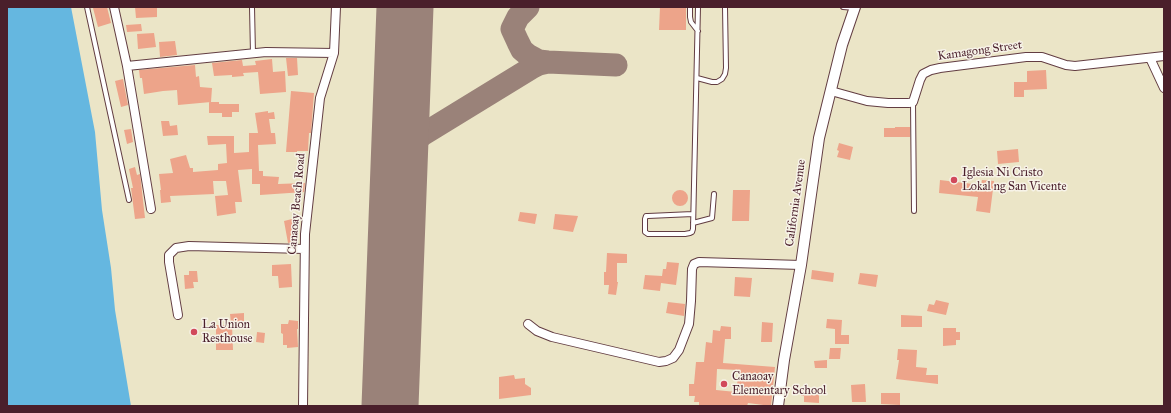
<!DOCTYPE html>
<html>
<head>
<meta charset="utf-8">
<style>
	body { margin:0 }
	#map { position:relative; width:1171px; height:413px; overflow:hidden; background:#ebe5c7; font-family:"IM FELL Great Primer",serif }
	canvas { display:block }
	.frame { position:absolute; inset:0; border:8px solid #4a1f2b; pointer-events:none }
</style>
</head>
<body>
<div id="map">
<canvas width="1171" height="413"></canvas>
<div class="frame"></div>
</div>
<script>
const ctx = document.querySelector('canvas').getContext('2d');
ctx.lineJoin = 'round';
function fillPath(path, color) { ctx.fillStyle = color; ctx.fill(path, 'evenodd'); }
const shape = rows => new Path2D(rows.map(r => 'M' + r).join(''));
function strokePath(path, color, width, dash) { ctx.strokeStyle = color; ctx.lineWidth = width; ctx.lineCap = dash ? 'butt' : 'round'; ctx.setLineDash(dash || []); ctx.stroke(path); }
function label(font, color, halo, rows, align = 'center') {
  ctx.font = font + ' "IM FELL Great Primer",serif'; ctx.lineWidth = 3; ctx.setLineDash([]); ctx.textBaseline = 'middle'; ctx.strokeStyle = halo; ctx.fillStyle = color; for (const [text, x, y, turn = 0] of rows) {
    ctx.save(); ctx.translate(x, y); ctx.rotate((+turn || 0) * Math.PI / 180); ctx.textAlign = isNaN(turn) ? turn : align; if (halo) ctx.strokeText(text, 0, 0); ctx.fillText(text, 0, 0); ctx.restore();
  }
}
fillPath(shape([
	[7,7,71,7,95,132,102,210,111,268,115,310,131,406,7,406]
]), '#65b7e0');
strokePath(shape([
	[528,7,518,17,512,29,518,42,522,50,528,55,539,61,548,62,616,65],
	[401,115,403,130,407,135,411,137,416,137,422,135],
	[399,170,405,151,411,144,422,135,533,67,539,64,548,62]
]), '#9a8279', 23);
strokePath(shape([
	[390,406,405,7]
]), '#9a8279', 57);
fillPath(shape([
	[98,7,107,7,111,23,98,27,93,8],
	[135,7,157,7,157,17,136,18],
	[660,7,686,7,686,30,659,30],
	[141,24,142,31,127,32,126,25],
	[154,33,156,47,138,49,137,34],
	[175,41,177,55,160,57,159,42],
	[286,58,297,58,298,75,288,76],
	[272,59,273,72,285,71,286,92,260,94,258,72,243,73,244,76,232,77,232,75,214,76,212,63,242,60,243,66,256,65,255,61],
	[195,65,196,77,199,76,200,87,212,88,211,102,178,105,177,90,163,91,144,94,142,78,140,78,139,70],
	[1046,70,1047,89,1024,90,1024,97,1014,97,1014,82,1027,82,1027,71],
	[123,79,128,105,121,107,115,81],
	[291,91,314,93,311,133,309,133,308,151,297,151,297,152,286,152],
	[209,102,219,102,219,104,239,104,239,112,232,112,232,117,222,117,222,113,209,113],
	[268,111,268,113,274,112,275,119,269,119,271,133,275,133,276,144,258,145,259,171,263,171,263,176,279,177,278,184,305,183,304,192,260,195,260,184,252,184,252,169,238,170,242,202,235,202,236,213,217,216,215,196,228,195,226,181,213,181,214,194,170,196,171,202,161,203,160,190,161,190,159,174,173,173,170,159,186,155,190,168,193,168,193,172,218,170,218,164,227,163,226,144,208,145,207,136,234,136,234,153,249,152,249,133,258,133,255,113],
	[161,121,169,121,170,126,177,125,178,135,163,136],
	[895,127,910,127,910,137,884,137,884,128,895,128],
	[131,129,133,142,127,144,124,130],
	[839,143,853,147,850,160,837,157,839,151,837,150],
	[1018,149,1019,162,998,164,997,151],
	[135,167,137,175,140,174,145,218,135,219,131,188,133,188,129,169],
	[940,180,981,185,982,180,994,181,990,213,976,211,978,197,939,193],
	'672 198a8 8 0 1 1 16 0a8 8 0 1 1-16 0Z',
	[733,190,750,190,749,221,732,221],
	[520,212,537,214,535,224,518,221],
	[555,214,578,216,573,232,553,229],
	[292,219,296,242,288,243,284,221],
	[607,253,627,254,627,263,617,263,617,282,618,282,616,295,608,294,609,285,604,285,604,272,606,272],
	[667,262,679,263,676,285,661,283,660,291,643,289,645,275,662,276,663,269,666,269],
	[291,264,292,287,279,288,278,276,272,276,272,265],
	[812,270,834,273,833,282,811,279],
	[189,271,197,271,198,282,193,282,194,288,185,289,184,275,189,275],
	[860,273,878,275,876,287,858,284],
	[735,277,752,278,750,297,734,296],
	[936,300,949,303,946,315,927,311,929,304,934,305],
	[668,302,685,304,684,316,666,313],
	[244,313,244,322,231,323,230,314],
	[901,315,922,316,922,327,901,327],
	[827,319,842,320,841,335,849,335,849,344,835,344,835,329,826,328],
	[289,320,298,321,298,329,297,329,298,347,287,348,287,345,283,345,283,334,281,333,281,324,288,324],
	[762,322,773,323,772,342,761,342],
	[216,325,232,325,233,350,216,350],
	[721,326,731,327,731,339,725,339,723,363,775,367,771,406,748,403,747,406,699,406,699,402,694,402,695,396,689,396,689,384,694,384,696,362,704,362,706,342,712,343,713,330,720,331],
	[717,369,739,370,736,392,716,390],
	[943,328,956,328,956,332,960,332,960,340,956,340,956,345,943,346],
	[257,332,265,333,264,343,256,342],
	[830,348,841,348,840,359,829,359],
	[898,349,917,350,916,367,927,368,926,375,938,375,938,384,896,379,899,360,897,360],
	[827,360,827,368,815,368,814,361],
	[514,375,515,379,525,378,525,384,531,388,531,395,499,399,499,377],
	[865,384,866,402,852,402,851,385],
	[801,389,819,390,819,403,804,402,804,396,801,396],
	[881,393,900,393,900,405,881,404]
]), '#eda48a');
const service = shape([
	[87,7,129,200],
	[252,7,253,54],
	[690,7,690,17,691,22,698,31],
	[843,7,855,8],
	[697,78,712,82,717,82,722,79,725,74,726,68,725,7],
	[913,102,914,211],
	[693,214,648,216,646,216,645,219,645,232,648,234,685,234,690,233,692,232,693,229,698,7],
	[693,223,712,218,714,194]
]);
const minor = shape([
	[114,7,127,66,151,209],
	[1150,58,1164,88],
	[127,66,266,52,334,53],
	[831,91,867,101,888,103,909,103,913,102,920,80,923,74,931,70,940,68,1026,57,1042,57,1066,65,1075,66,1164,56],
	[178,315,169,262,169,255,176,248,189,246,304,249],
	[528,324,537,331,552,337,659,362,666,361,673,358,679,350,689,324,691,301,692,269,694,264,699,262,801,265],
	[303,406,305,234,320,98,334,53,336,7]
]);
const tertiary = shape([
	[778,406,784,360,801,265,819,138,842,45,855,7]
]);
strokePath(service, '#623d42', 6);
strokePath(minor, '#623d42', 10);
strokePath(tertiary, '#623d42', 12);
strokePath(service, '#fff', 4);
strokePath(minor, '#fff', 8);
strokePath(tertiary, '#fff', 10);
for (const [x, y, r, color] of [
	[954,180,4,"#d1495b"],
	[194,332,4,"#d1495b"],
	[724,384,4,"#d1495b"]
]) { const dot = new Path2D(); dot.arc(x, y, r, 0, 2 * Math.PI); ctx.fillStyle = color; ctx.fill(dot); strokePath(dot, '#f7f3e8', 1.5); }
label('12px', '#4a1f2b', '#f7f3e8', [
	["Kamagong Street",980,51,-8],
	["California Avenue",796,203,-82],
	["Canaoay Beach Road",297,204,-85]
]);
label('12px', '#4a1f2b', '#f7f3e8', [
	["Iglesia Ni Cristo",962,173],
	["Lokal ng San Vicente",962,187],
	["La Union",202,325],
	["Resthouse",202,339],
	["Canaoay",732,377],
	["Elementary School",732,391]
], 'left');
</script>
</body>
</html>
